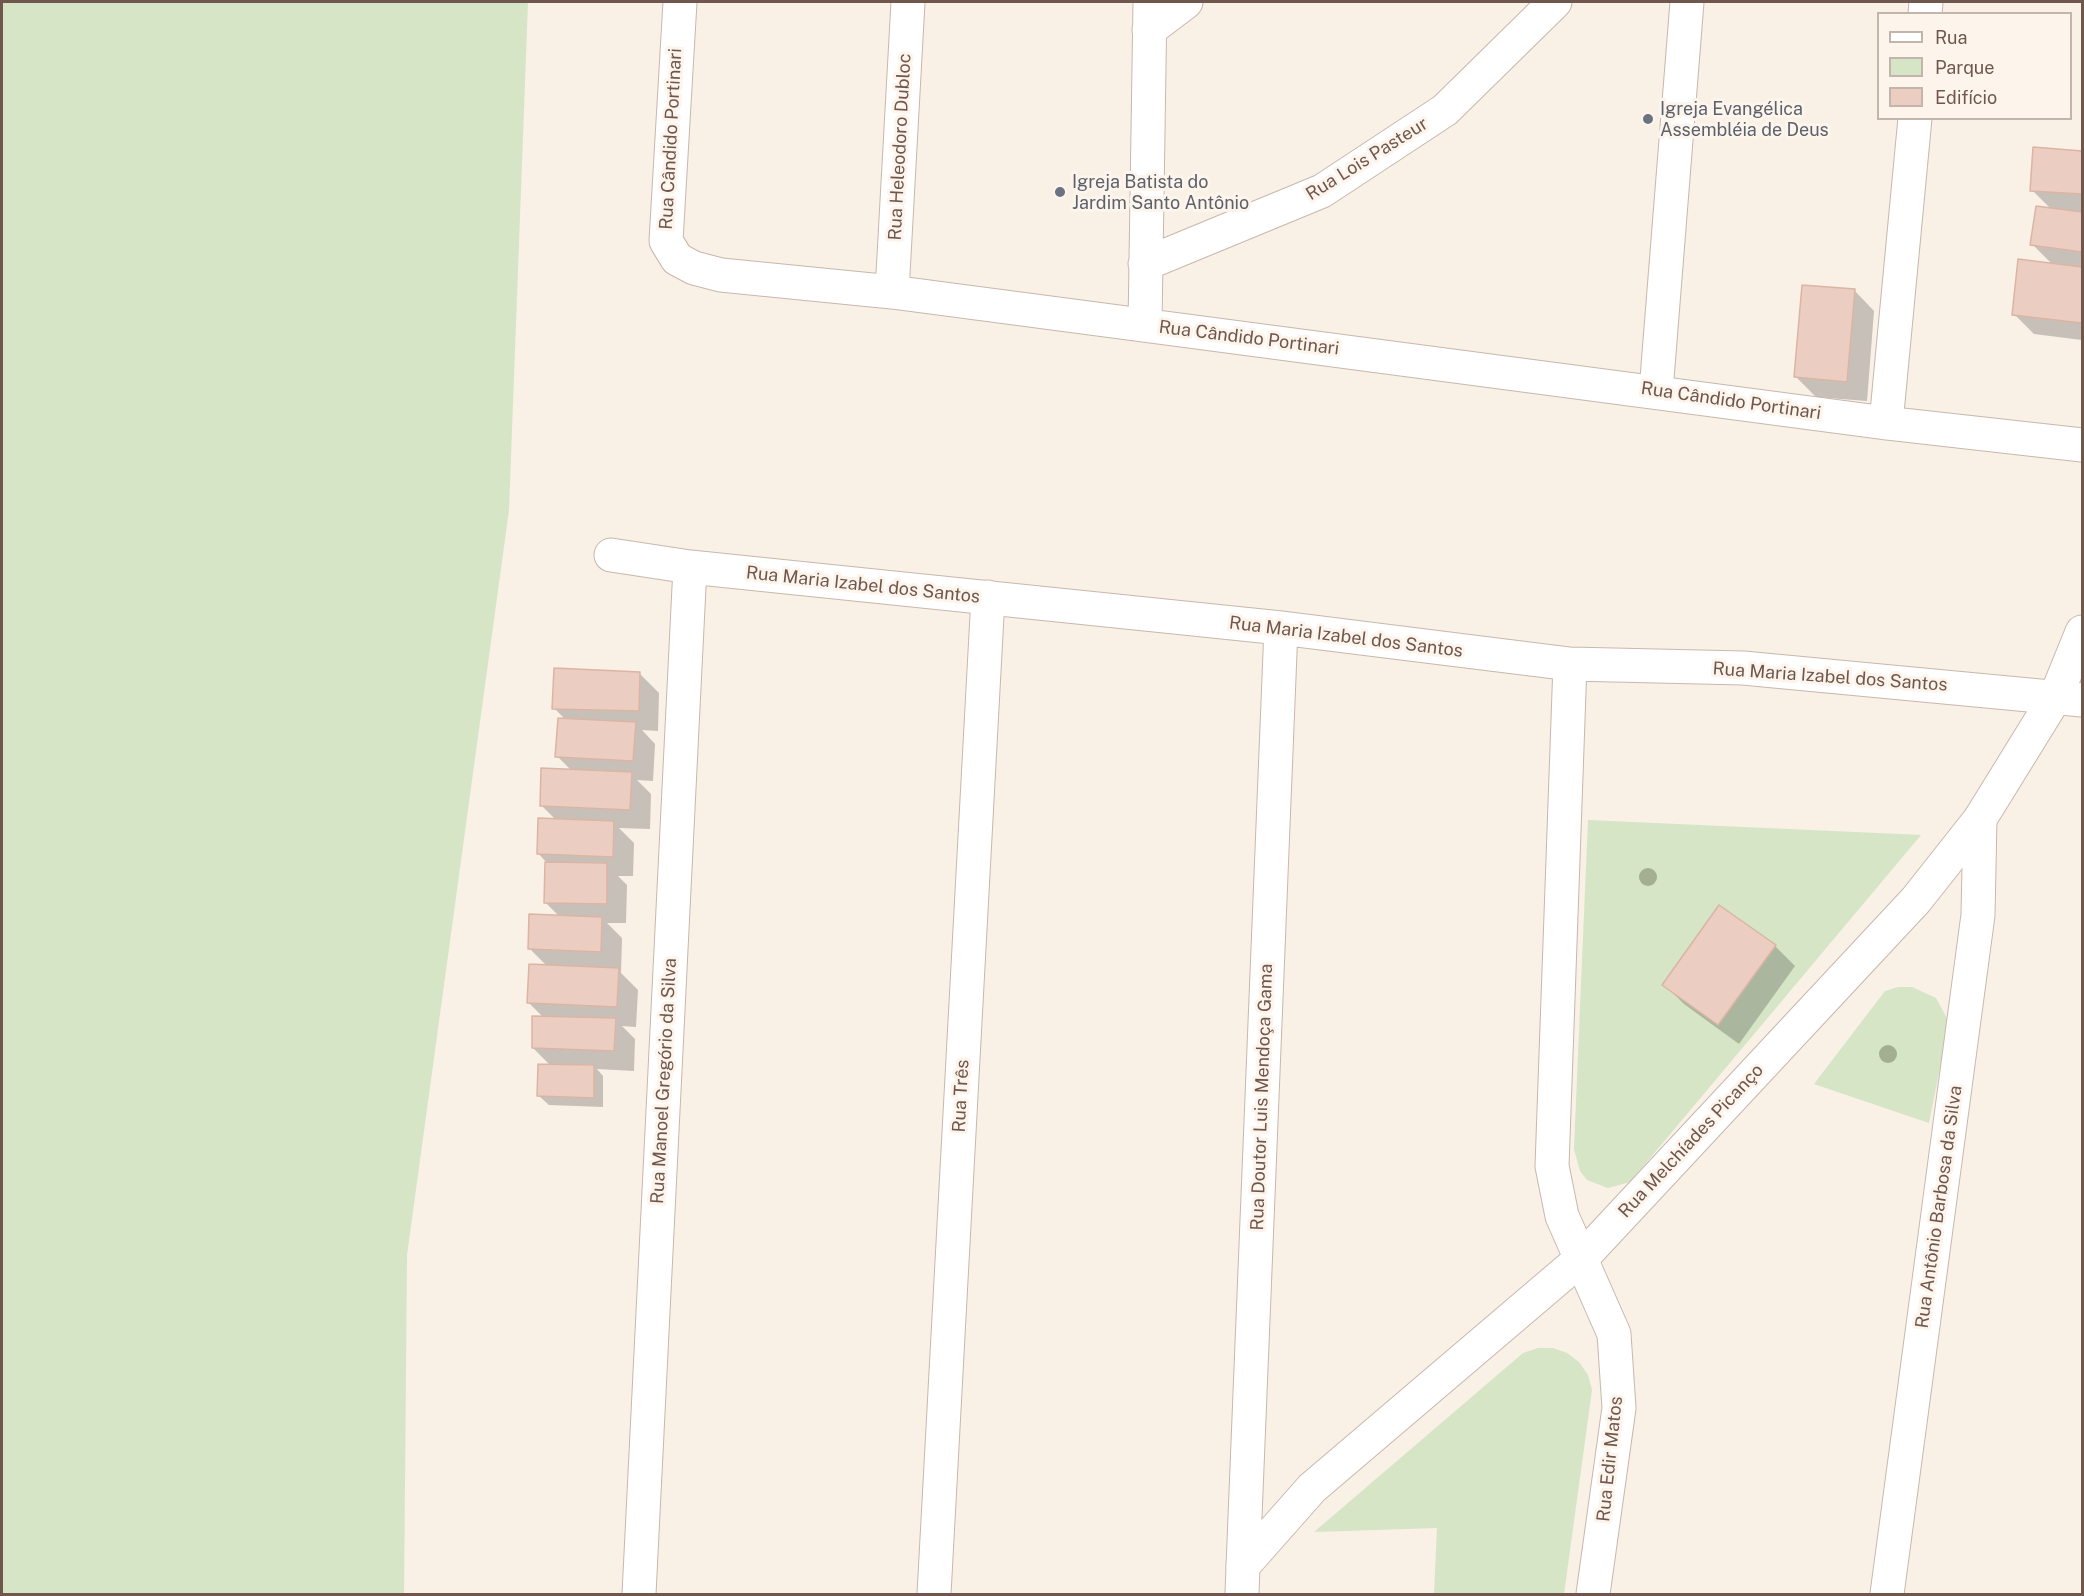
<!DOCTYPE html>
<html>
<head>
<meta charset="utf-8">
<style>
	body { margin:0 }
	#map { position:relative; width:2084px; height:1596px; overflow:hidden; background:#f9f0e6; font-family:"Public Sans",sans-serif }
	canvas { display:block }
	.frame { position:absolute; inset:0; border:3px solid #6f574e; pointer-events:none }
	.legend { position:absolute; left:1877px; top:12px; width:195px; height:108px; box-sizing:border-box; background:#fdf4eb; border:2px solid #c4b5ac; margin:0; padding:8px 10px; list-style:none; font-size:18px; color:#6f574e }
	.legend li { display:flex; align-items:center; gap:12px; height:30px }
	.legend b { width:30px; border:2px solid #c4b5ac }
</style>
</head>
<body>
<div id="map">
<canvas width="2084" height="1596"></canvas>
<div class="frame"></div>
<ul class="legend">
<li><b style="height:8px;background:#fff"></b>Rua</li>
<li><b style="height:16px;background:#d5e5c6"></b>Parque</li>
<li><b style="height:16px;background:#ebcec1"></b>Edifício</li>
</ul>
</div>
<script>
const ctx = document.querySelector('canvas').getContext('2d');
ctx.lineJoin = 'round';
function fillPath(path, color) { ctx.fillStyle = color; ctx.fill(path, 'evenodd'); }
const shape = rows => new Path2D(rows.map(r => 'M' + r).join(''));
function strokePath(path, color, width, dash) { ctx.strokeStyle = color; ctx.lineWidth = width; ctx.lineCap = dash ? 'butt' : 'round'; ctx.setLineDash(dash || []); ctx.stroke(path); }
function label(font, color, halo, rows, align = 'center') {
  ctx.font = font + ' "Public Sans",sans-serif'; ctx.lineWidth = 6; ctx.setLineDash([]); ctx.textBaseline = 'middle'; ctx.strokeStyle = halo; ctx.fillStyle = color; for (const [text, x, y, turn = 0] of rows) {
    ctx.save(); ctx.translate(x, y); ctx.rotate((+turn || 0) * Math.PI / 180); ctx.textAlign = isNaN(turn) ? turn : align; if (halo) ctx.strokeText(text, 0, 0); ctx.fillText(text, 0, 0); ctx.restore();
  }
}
fillPath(shape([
	[2,2,528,2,509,510,407,1255,404,1594,2,1594],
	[1588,820,1921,835,1630,1182,1608,1188,1587,1180,1580,1171,1574,1149],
	[1898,987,1912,987,1936,998,1949,1022,1929,1123,1814,1084,1885,991],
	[1538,1348,1553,1348,1567,1353,1579,1362,1588,1375,1592,1390,1564,1594,1434,1594,1437,1528,1314,1532,1523,1353]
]), '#d5e5c6');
fillPath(shape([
	[2035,149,2082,152,2082,340,2034,334,2014,314,2053,265,2032,244,2051,209,2032,190],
	[1854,290,1874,311,1867,401,1816,397,1796,377],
	[639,673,659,693,658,731,642,730,655,744,653,781,637,780,651,794,650,829,619,828,634,843,633,876,618,876,627,885,626,923,607,923,622,938,621,973,638,990,636,1027,622,1026,635,1039,634,1071,597,1069,603,1076,603,1107,549,1105,539,1096,551,1066,533,1048,543,1017,529,1003,548,967,529,948,560,917,545,902,546,862,538,853,557,821,541,805,572,771,557,756,565,719,554,708],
	[1775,946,1795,966,1739,1044,1684,1004,1664,984]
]), '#0003');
const building = shape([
	[2033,147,2082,151,2082,194,2030,191,2033,147],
	[2036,206,2082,212,2082,252,2030,245,2036,206],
	[2018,259,2082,267,2082,323,2012,315,2018,259],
	[1802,285,1855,289,1847,382,1794,377,1802,285],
	[554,668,640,672,639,711,552,709,554,668],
	[558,718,636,722,633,761,555,757,558,718],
	[541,768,632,772,630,810,540,806,541,768],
	[538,818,614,821,613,857,537,854,538,818],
	[545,862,607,863,607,904,544,903,545,862],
	[1719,905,1776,945,1718,1025,1662,985,1719,905],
	[529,914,602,917,601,952,528,949,529,914],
	[529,964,619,968,617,1007,527,1003,529,964],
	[532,1016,616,1018,614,1051,532,1048,532,1016],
	[538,1064,594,1065,594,1098,537,1096,538,1064]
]);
fillPath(building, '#ebcec1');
strokePath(building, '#dcb4a3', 1.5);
const minor = shape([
	[680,2,666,241,677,259,694,268,721,275,892,292,1886,423,2082,445],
	[1925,14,1926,2],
	[1149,30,1186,2],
	[1145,264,1322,191,1445,110,1555,2],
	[892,292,908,2],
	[1145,325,1150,2],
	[1656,391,1687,2],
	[1886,423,1915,118],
	[611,555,690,567,1281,628,1570,664,1743,668,2082,700],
	[1570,664,1552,1166,1562,1216,1614,1334,1619,1408,1593,1594],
	[1243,1566,1281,628],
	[639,1594,690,567],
	[934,1594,988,597],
	[1887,1594,1978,915,1980,819]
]);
const tertiary = shape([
	[1242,1594,1243,1566,1312,1488,1582,1258,1916,900,1980,819,2056,696,2082,632]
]);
strokePath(minor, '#c9b7ad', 35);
strokePath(tertiary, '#c9b7ad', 35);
strokePath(minor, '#fff', 33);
strokePath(tertiary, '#fff', 33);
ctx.fillStyle = '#a3af91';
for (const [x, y] of [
	[1648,877],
	[1888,1054]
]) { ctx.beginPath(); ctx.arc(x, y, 9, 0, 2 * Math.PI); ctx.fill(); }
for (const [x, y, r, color] of [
	[1648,119,6,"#6b7280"],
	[1060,192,6,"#6b7280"]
]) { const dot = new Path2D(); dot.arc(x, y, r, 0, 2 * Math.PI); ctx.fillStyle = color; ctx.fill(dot); strokePath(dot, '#fdf4eb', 2); }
label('18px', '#5b616d', '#fdf4eb', [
	["Igreja Evangélica",1660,109],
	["Assembléia de Deus",1660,130],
	["Igreja Batista do",1072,182],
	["Jardim Santo Antônio",1072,203]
], 'left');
label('18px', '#6f574e', '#fdf4eb', [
	["Rua Cândido Portinari",671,139,-87],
	["Rua Heleodoro Dubloc",900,147,-87],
	["Rua Lois Pasteur",1367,159,-32],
	["Rua Cândido Portinari",1249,338,7],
	["Rua Cândido Portinari",1731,401,8],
	["Rua Maria Izabel dos Santos",863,585,6],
	["Rua Maria Izabel dos Santos",1346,637,7],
	["Rua Maria Izabel dos Santos",1830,677,4],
	["Rua Manoel Gregório da Silva",664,1081,-87],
	["Rua Três",961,1096,-87],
	["Rua Doutor Luis Mendoça Gama",1262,1097,-88],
	["Rua Melchíades Picanço",1691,1141,-47],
	["Rua Antônio Barbosa da Silva",1939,1207,-82],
	["Rua Edir Matos",1610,1459,-84]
]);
</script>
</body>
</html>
